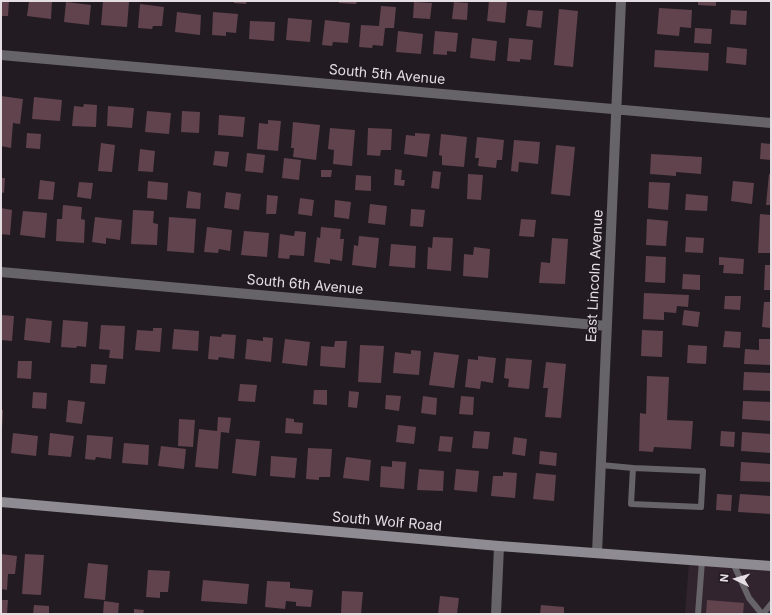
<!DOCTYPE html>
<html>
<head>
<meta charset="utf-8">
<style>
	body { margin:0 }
	#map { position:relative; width:772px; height:615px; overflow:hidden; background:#231b22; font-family:Inter,sans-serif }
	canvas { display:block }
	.frame { position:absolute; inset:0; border:2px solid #e4dee2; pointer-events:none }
	.north { position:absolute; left:716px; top:559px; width:40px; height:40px; -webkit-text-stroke:3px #231b22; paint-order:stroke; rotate:275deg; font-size:11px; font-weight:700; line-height:16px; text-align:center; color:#e4dee2 }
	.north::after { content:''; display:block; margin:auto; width:14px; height:18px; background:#e4dee2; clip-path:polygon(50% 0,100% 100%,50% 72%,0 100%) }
</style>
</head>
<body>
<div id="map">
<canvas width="772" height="615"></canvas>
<div class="frame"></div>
<div class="north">N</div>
</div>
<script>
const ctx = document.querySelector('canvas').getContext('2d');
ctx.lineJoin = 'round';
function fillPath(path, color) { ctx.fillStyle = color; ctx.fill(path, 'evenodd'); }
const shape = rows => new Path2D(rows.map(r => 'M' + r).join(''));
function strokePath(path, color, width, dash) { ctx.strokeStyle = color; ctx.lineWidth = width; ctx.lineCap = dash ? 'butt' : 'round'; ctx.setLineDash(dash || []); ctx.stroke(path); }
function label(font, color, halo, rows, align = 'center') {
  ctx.font = font + ' Inter,sans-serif'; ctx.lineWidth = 3; ctx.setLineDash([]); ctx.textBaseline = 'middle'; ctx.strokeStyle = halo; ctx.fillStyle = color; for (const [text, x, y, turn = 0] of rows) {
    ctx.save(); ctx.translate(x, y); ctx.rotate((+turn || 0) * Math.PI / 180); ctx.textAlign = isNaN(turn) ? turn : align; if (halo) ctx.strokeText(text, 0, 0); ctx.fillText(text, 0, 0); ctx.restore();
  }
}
fillPath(shape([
	[689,563,771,571,771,614,685,614]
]), '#31242f');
fillPath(shape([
	[1,1,9,1,8,16,1,16],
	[29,1,52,1,51,19,27,16],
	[103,1,129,2,127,27,101,25],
	[234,1,247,1,246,4,234,3],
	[339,1,357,1,356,4,339,3],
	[489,1,507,2,505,23,487,21],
	[698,1,716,1,716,6,698,5],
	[66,2,91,5,89,25,64,22],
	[414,2,432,3,430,19,413,18],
	[454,2,468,3,467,20,452,19],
	[140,4,164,7,162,26,153,26,152,29,138,28],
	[381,6,396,7,394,28,385,28,383,46,373,45,372,48,359,47,361,25,379,26],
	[659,8,692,10,691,28,680,27,679,36,657,34],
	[559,9,578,11,573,67,554,65],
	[528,10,543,11,541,28,526,26],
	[731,10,747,11,746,25,730,24],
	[177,12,201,15,200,35,175,32],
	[213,12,238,14,236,33,226,32,226,36,212,35],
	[288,18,312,20,310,42,286,40],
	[325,20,350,23,348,43,333,42,332,46,322,45],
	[250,21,275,22,274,41,249,39],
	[695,28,712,29,711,44,694,43],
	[398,31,423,34,421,54,396,52],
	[435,31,458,33,456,52,447,51,447,55,433,54],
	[472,38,497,41,495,61,470,58],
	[509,38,533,40,531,60,520,59,520,62,507,61],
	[727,47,747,49,746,65,726,63],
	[655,50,709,53,708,71,654,67],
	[1,96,23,99,20,124,13,123,11,148,1,146],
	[34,97,62,100,60,121,32,119],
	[84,104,97,105,96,127,72,126,74,106,83,107],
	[108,106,134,108,132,128,107,126],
	[147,111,171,113,169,134,145,132],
	[182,111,200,112,199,133,181,132],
	[219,115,245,117,243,137,218,135],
	[268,120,281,121,278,151,257,149,259,123,268,124],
	[293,122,320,125,316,160,293,157,294,148,291,148],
	[330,128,355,130,352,166,333,164,334,150,328,149],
	[368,128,392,129,391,150,381,150,380,156,367,155],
	[27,133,41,134,40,149,26,148],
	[415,133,430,134,427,157,404,154,406,135,415,136],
	[441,134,467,137,464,167,442,165,442,156,439,155],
	[477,137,504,140,502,160,497,160,496,168,478,166,479,158,475,158],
	[514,140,540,142,538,164,519,162,518,172,511,171],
	[101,143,115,145,112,172,98,171],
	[761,143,771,144,771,160,760,159],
	[556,145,575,147,570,196,551,194],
	[140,149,155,151,153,172,138,171],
	[215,151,229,152,227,167,213,165],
	[247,153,265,155,263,173,245,171],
	[651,154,702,157,701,174,676,172,676,176,650,174],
	[284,158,301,160,299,180,282,178],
	[395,169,402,170,401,180,405,180,404,186,394,185],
	[321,170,332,170,331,177,321,177],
	[433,171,441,172,439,189,431,188],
	[468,174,483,175,481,200,467,199],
	[769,174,771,174,771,205,766,205],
	[356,175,371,176,371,191,355,190],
	[1,178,5,178,4,193,1,192],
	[40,180,55,182,53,200,38,199],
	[148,181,168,183,167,200,147,198],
	[733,181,754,183,752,204,731,201],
	[79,182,93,183,91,199,77,197],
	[649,182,670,183,668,210,648,208],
	[188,191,201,193,200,209,186,208],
	[226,192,241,194,239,210,224,208],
	[686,194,708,196,707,211,685,210],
	[267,195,278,196,276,214,266,214],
	[300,198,314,200,312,216,298,214],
	[335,200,351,202,349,219,334,217],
	[370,204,387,206,385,225,368,223],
	[63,205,82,207,81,219,85,220,84,243,56,241,57,219,62,219],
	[1,208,12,210,10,235,1,234],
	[411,209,425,210,423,227,410,226],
	[133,210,154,211,153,223,158,224,157,245,131,244],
	[23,211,47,213,45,238,20,235],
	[760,214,771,215,771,253,758,253],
	[95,217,122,220,120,240,106,238,106,244,92,242],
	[169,217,196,219,194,253,167,251],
	[521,219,536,220,534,237,519,236],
	[647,219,668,221,666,246,646,245],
	[207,227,232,230,230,251,219,249,218,253,204,252],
	[321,227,341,229,340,239,344,239,342,261,330,259,330,264,314,262,317,237,320,238],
	[244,231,269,233,267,257,241,255],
	[295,231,306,232,304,256,290,255,289,259,278,258,280,234,294,236],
	[359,236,379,238,376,268,352,265,354,245,358,246],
	[433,237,453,238,451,271,427,269,428,247,432,248],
	[686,237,704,238,703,253,685,252],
	[552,238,568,239,565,284,539,283,541,262,550,263],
	[391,244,416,246,415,268,389,266],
	[474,247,490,249,488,278,463,276,464,254,473,255],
	[646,256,666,257,665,283,645,282],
	[719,257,744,259,743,274,723,273,724,265,719,265],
	[765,265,771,265,771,290,764,290],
	[683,274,700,275,700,290,682,289],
	[644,293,689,295,688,307,677,306,676,313,664,312,664,320,643,319],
	[725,296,741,296,740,310,724,309],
	[764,302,771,302,771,328,762,327],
	[684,310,700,312,698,327,682,325],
	[1,315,14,316,12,341,1,340],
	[26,318,52,321,50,343,24,340],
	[63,320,88,322,86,347,77,346,76,348,61,347],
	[101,325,125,326,123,359,109,358,110,350,99,349],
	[153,328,162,328,160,352,135,350,137,330,153,331],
	[174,329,199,331,198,351,172,349],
	[642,330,663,331,662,357,641,356],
	[725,331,741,332,740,348,723,347],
	[222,334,236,335,234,359,219,357,218,360,208,359,210,336,221,337],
	[263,337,273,338,271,362,245,359,247,339,263,341],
	[285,339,310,342,307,366,282,363],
	[759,339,771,339,771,365,744,364,745,349,759,350],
	[335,341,347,341,345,368,320,366,321,346,334,347],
	[360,345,384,346,381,383,358,382],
	[688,345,707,346,706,364,687,363],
	[411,350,421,351,419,375,393,373,395,352,411,354],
	[434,352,459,355,454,388,429,385],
	[478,356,496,358,493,383,481,381,480,389,465,387,468,359,478,360],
	[506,358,532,360,529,389,508,387,509,379,504,378],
	[18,361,32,361,31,379,17,378],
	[546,362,566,364,561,418,545,417,548,388,543,388],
	[91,364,107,365,105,384,90,383],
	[744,372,771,373,771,391,743,390],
	[647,376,669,377,667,420,693,421,691,449,654,447,653,452,639,451,640,413,646,414],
	[240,384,257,385,255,402,238,401],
	[314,390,327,390,327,405,313,404],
	[349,391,359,392,357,408,348,407],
	[33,392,47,393,46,409,32,408],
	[386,395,401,396,399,411,385,409],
	[423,396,437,398,436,415,421,413],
	[461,396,474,397,473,415,459,414],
	[68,400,85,402,82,424,66,422],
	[743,401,771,402,771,421,742,419],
	[1,410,3,410,2,429,1,429],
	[218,417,231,418,229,433,221,432,218,469,195,467,199,429,217,431],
	[286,418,294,419,294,422,303,423,302,434,285,433],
	[179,419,195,420,193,447,178,446],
	[398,425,416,427,414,444,396,442],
	[474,431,490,432,488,449,472,448],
	[721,431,735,432,734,447,720,446],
	[742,432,771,434,771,453,741,451],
	[13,433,38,436,36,456,11,453],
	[50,433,74,436,71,457,48,455],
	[87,435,113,437,111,459,96,457,95,460,85,459],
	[440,436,453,437,451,452,438,451],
	[514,437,527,439,525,456,512,454],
	[236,439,260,441,256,476,232,473],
	[124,443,149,445,148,465,122,463],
	[161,446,186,449,184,469,158,466],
	[308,448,332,449,330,477,319,477,319,480,306,479],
	[540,451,557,453,556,466,539,464],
	[271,456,297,458,295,478,270,476],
	[346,457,371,460,369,481,343,478],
	[392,461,406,462,404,489,380,487,381,466,392,467],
	[741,462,771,464,771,482,740,481],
	[419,469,444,471,443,491,417,490],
	[456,469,479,471,477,492,454,490],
	[503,472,517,473,515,498,491,496,493,476,503,476],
	[536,473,556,475,554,501,533,499],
	[717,494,732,495,731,511,716,510],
	[740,494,771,496,771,514,738,512],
	[1,554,17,556,15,574,8,574,7,590,1,589],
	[25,554,44,555,41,595,22,594],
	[88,563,108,565,105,600,84,598],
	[148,570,170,571,168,592,160,592,160,598,146,597],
	[203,580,249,584,247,604,201,601],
	[267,581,290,582,290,588,313,590,311,607,296,606,296,602,286,601,285,609,265,607],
	[342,591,363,592,361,614,341,614],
	[440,596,459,598,457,614,438,614],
	[1,600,8,600,7,614,1,614],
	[707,600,744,603,743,614,706,614],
	[104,601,119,603,118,614,103,614],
	[34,605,49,606,49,614,33,614],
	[541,605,564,607,564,614,540,614],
	[134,609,144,610,143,614,134,614]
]), '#60434c');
strokePath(shape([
	[601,465,633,468],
	[633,468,703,471,701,507,631,504,633,468],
	[733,563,749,598,762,614],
	[698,614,702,561],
	[763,614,771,604]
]), '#666468', 6);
strokePath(shape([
	[1,55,771,123],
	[1,272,607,326],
	[597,553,621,1],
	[496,614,499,546]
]), '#666468', 10);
strokePath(shape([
	[1,502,499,546,771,566]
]), '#8f8b93', 10);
label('14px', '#e4dee2', '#231b22', [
	["South 5th Avenue",387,75,5],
	["East Lincoln Avenue",595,276,-87],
	["South 6th Avenue",305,285,5],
	["South Wolf Road",387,522,5]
]);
</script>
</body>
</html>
